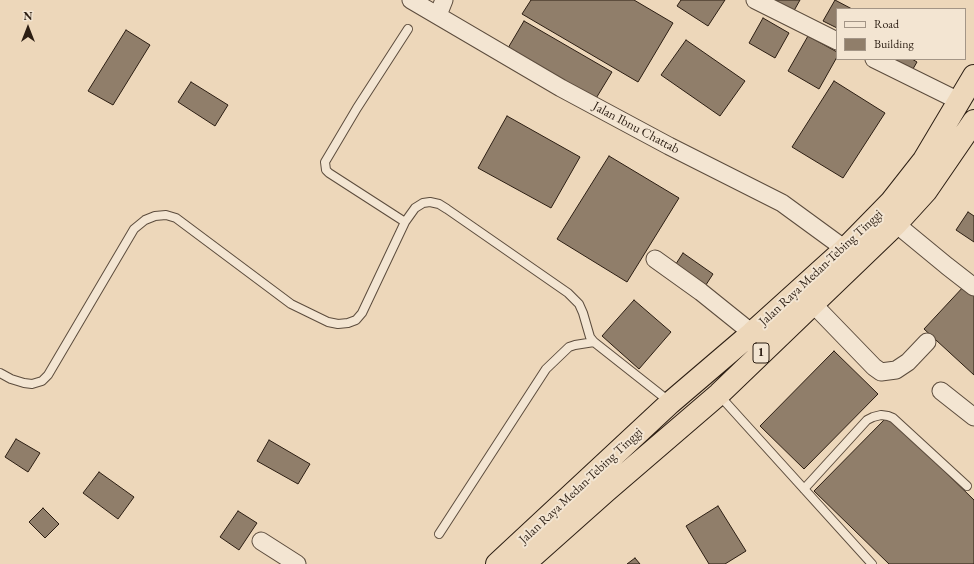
<!DOCTYPE html>
<html>
<head>
<meta charset="utf-8">
<style>
	body { margin:0 }
	#map { position:relative; width:974px; height:564px; overflow:hidden; background:#edd7ba; font-family:"EB Garamond",serif }
	canvas { display:block }
	.legend { position:absolute; left:836px; top:8px; width:130px; height:52px; box-sizing:border-box; background:#f3e5d2; border:1px solid #a39586; margin:0; padding:5px 7px; list-style:none; font-size:12px; color:#2c1e13 }
	.legend li { display:flex; align-items:center; gap:8px; height:20px }
	.legend b { width:20px; border:1px solid #a39586 }
	.north { position:absolute; left:8px; top:8px; width:40px; height:40px; -webkit-text-stroke:3px #f3e5d2; paint-order:stroke; rotate:0deg; font-size:11px; font-weight:700; line-height:16px; text-align:center; color:#2c1e13 }
	.north::after { content:''; display:block; margin:auto; width:14px; height:18px; background:#2c1e13; clip-path:polygon(50% 0,100% 100%,50% 72%,0 100%) }
</style>
</head>
<body>
<div id="map">
<canvas width="974" height="564"></canvas>
<ul class="legend">
<li><b style="height:5px;background:#f3e5d2"></b>Road</li>
<li><b style="height:11px;background:#907e6a"></b>Building</li>
</ul>
<div class="north">N</div>
</div>
<script>
const ctx = document.querySelector('canvas').getContext('2d');
ctx.lineJoin = 'round';
function fillPath(path, color) { ctx.fillStyle = color; ctx.fill(path, 'evenodd'); }
const shape = rows => new Path2D(rows.map(r => 'M' + r).join(''));
function strokePath(path, color, width, dash) { ctx.strokeStyle = color; ctx.lineWidth = width; ctx.lineCap = dash ? 'butt' : 'round'; ctx.setLineDash(dash || []); ctx.stroke(path); }
function label(font, color, halo, rows, align = 'center') {
  ctx.font = font + ' "EB Garamond",serif'; ctx.lineWidth = 4; ctx.setLineDash([]); ctx.textBaseline = 'middle'; ctx.strokeStyle = halo; ctx.fillStyle = color; for (const [text, x, y, turn = 0] of rows) {
    ctx.save(); ctx.translate(x, y); ctx.rotate((+turn || 0) * Math.PI / 180); ctx.textAlign = isNaN(turn) ? turn : align; if (halo) ctx.strokeText(text, 0, 0); ctx.fillText(text, 0, 0); ctx.restore();
  }
}
const building = shape([
	[531,0,634,0,673,23,638,82,522,14,531,0],
	[681,0,725,0,708,26,677,6,681,0],
	[762,0,800,0,791,16,762,0],
	[835,0,852,9,837,9,837,28,823,21,835,0],
	[763,18,789,33,775,58,749,43,763,18],
	[524,21,612,72,595,100,508,48,524,21],
	[126,30,150,45,113,105,88,91,126,30],
	[808,36,837,52,837,57,819,89,788,71,808,36],
	[686,40,745,81,720,116,661,75,686,40],
	[884,59,912,59,917,62,910,74,884,59],
	[834,81,885,113,843,178,792,147,834,81],
	[191,82,228,105,215,126,178,102,191,82],
	[507,116,580,157,551,208,478,168,507,116],
	[609,156,679,198,627,282,557,239,609,156],
	[968,212,974,216,974,242,956,230,968,212],
	[683,253,713,274,702,291,672,270,683,253],
	[965,285,974,293,974,375,924,329,965,285],
	[634,300,671,332,639,369,602,336,634,300],
	[834,351,878,394,804,469,760,426,834,351],
	[888,416,974,500,974,564,889,564,814,491,888,416],
	[16,439,40,453,28,472,5,457,16,439],
	[269,440,310,464,298,484,257,461,269,440],
	[99,472,134,497,118,519,83,493,99,472],
	[718,506,746,551,725,564,709,564,686,526,718,506],
	[43,508,59,524,45,538,29,522,43,508],
	[238,511,257,523,239,550,220,537,238,511],
	[635,558,640,564,627,564,635,558]
]);
fillPath(building, '#907e6a');
strokePath(building, '#2c1e13', 1);
const lane = shape([
	[405,222,329,173,326,170,325,162,357,108,408,29],
	[0,373,11,379,24,383,32,384,42,381,48,375,134,229,145,220,155,216,166,215,176,218,291,304,328,322,338,324,348,323,356,320,362,313,405,222,415,208,423,203,430,202,439,204,447,209,568,293,579,304,583,313,590,337,594,342,670,402],
	[719,395,872,564],
	[804,489,867,420,873,417,881,415,888,416,893,418,967,486],
	[439,534,546,369,569,347,575,345,594,342]
]);
const street = shape([
	[411,0,561,88,669,146,782,203,845,249,854,257],
	[755,0,837,41],
	[438,15,444,0],
	[874,59,959,101],
	[896,224,947,266,974,287],
	[655,259,701,292,752,333],
	[813,304,874,367,881,372,896,370,908,362,927,342],
	[941,391,974,417],
	[261,541,297,564]
]);
const highway = shape([
	[497,564,670,403,752,333,845,249,891,202,924,160,974,76],
	[524,564,606,491,719,394,896,224,926,191,974,121]
]);
strokePath(lane, '#5c4c3d', 10);
strokePath(street, '#5c4c3d', 19);
strokePath(highway, '#2c1e13', 24);
strokePath(lane, '#f3e5d2', 8);
strokePath(street, '#f3e5d2', 17);
strokePath(highway, '#edd7ba', 22);
for (const [x, y, w] of [
	[761,353,16]
]) { const box = new Path2D(); box.roundRect(x - w / 2, y - 10, w, 20, 3); ctx.fillStyle = '#f3e5d2'; ctx.fill(box); strokePath(box, '#2c1e13', 1); }
label('bold 12px', '#2c1e13', null, [
	["1",761,353]
]);
label('13px', '#2c1e13', '#f3e5d2', [
	["Jalan Ibnu Chattab",636,128,28],
	["Jalan Raya Medan-Tebing Tinggi",821,268,-43],
	["Jalan Raya Medan-Tebing Tinggi",581,486,-43]
]);
</script>
</body>
</html>
